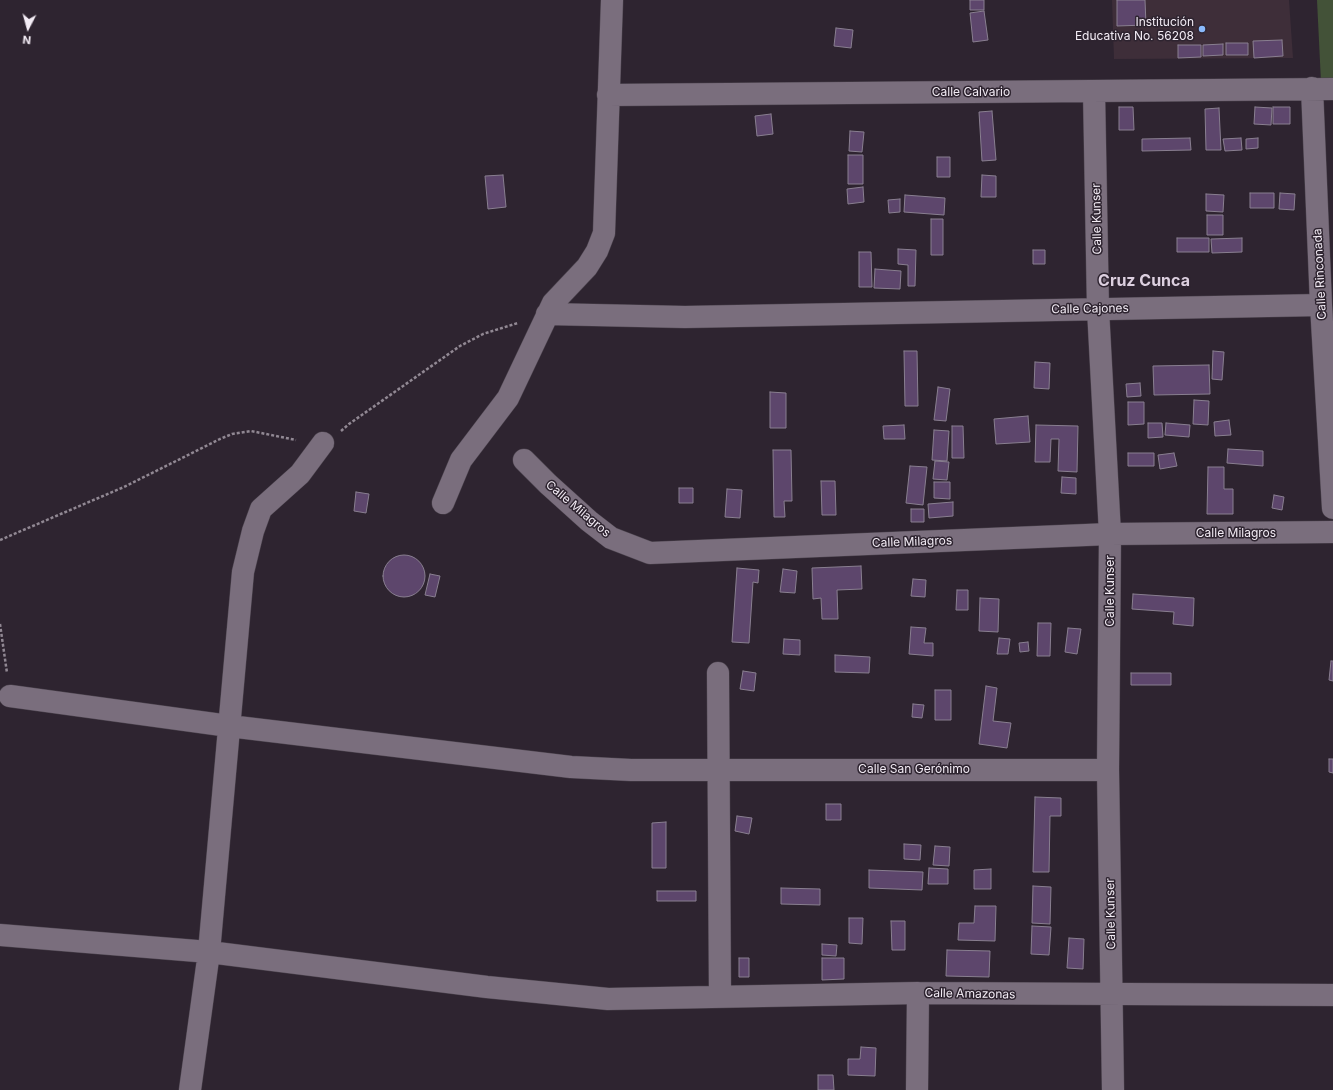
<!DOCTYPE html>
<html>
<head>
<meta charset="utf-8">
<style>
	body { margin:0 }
	#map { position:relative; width:1333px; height:1090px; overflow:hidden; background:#2e2430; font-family:Inter,sans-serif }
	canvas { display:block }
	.north { position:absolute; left:8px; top:8px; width:40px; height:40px; -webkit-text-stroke:3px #2e2430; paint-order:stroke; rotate:186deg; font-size:11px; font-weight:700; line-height:16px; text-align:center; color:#f3ecf5 }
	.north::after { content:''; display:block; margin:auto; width:14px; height:18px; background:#f3ecf5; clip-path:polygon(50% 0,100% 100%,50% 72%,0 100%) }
</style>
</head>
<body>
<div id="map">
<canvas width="1333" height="1090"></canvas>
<div class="north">N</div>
</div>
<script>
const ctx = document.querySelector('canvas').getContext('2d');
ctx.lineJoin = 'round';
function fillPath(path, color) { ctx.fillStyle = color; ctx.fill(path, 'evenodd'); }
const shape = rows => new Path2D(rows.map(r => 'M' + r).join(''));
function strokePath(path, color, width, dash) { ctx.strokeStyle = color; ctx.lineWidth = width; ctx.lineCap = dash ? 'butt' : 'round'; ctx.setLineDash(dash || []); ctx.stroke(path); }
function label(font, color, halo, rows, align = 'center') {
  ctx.font = font + ' Inter,sans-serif'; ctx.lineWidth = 3; ctx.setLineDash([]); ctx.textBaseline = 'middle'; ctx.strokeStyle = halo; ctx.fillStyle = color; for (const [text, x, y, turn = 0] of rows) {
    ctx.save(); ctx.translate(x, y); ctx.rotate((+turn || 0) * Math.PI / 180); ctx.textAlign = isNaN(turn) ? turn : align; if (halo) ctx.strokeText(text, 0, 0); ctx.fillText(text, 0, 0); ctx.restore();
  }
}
fillPath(shape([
	[1112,0,1289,0,1293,58,1114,59]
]), '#3e2e39');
fillPath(shape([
	[1317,0,1333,0,1333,82,1321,82]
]), '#435238');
const building = shape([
	[970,0,984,0,984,10,970,10,970,0],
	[1117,0,1145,0,1146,25,1117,26,1117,0],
	[984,11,988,40,973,42,970,13,984,11],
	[836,28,853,30,851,48,834,46,836,28],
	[1282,40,1283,56,1254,58,1253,41,1282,40],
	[1226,43,1248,43,1248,55,1226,55,1226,43],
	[1223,44,1223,55,1203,56,1203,45,1223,44],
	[1178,45,1201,45,1201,57,1178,58,1178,45],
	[1119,107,1133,107,1134,130,1119,130,1119,107],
	[1255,107,1272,108,1271,125,1254,124,1255,107],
	[1273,107,1290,107,1290,124,1273,124,1273,107],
	[1219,108,1221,150,1206,150,1205,109,1219,108],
	[992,111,996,160,982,161,979,112,992,111],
	[771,114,773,134,757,136,755,116,771,114],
	[850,131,864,132,862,152,849,151,850,131],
	[1190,138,1191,150,1142,151,1142,139,1190,138],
	[1241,138,1242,150,1225,151,1223,139,1241,138],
	[1258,138,1258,148,1246,149,1246,139,1258,138],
	[848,155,863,155,863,184,848,184,848,155],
	[937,157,950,157,950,177,937,177,937,157],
	[503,175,506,207,488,209,485,176,503,175],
	[982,175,996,176,996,197,981,197,982,175],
	[863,187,864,202,848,204,847,189,863,187],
	[1250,193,1274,193,1274,208,1250,208,1250,193],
	[1280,193,1295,194,1294,210,1279,209,1280,193],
	[1206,194,1224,195,1223,212,1206,211,1206,194],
	[905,195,945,198,944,215,904,212,905,195],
	[900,199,900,212,889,213,888,200,900,199],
	[1207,215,1223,215,1223,235,1207,235,1207,215],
	[931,219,943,219,943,255,931,255,931,219],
	[1177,238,1209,238,1209,252,1177,252,1177,238],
	[1242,238,1242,252,1212,253,1211,239,1242,238],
	[898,249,916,250,915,286,908,286,908,265,898,264,898,249],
	[1033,250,1045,250,1045,264,1033,264,1033,250],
	[859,252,871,252,872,287,859,287,859,252],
	[875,269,901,271,900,289,874,288,875,269],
	[904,351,917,351,918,406,905,406,904,351],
	[1213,351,1224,352,1222,380,1212,379,1213,351],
	[1035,362,1050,363,1049,389,1034,388,1035,362],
	[1209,365,1210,394,1154,395,1153,366,1209,365],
	[1140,383,1141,396,1127,397,1126,384,1140,383],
	[938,387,950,389,946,421,934,420,938,387],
	[770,392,786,393,786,428,770,428,770,392],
	[1194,400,1209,401,1208,425,1193,424,1194,400],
	[1128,402,1144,402,1144,424,1128,425,1128,402],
	[1028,416,1030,442,996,444,994,419,1028,416],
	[1229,420,1231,435,1215,436,1214,422,1229,420],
	[1148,423,1162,423,1163,437,1148,438,1148,423],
	[1166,423,1190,425,1189,437,1165,435,1166,423],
	[904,425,905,439,884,439,883,426,904,425],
	[1036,425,1078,426,1077,472,1058,471,1059,439,1051,439,1050,462,1035,462,1036,425],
	[952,426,963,426,964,458,952,458,952,426],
	[934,430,949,431,947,461,932,460,934,430],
	[1228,449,1263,451,1263,466,1227,463,1228,449],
	[773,450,791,450,792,501,784,501,785,517,774,517,773,450],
	[1128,453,1154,453,1154,466,1128,466,1128,453],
	[1174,453,1177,466,1160,469,1158,455,1174,453],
	[935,461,949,462,947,480,933,479,935,461],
	[910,466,927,467,923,505,906,503,910,466],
	[1208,467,1224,467,1224,489,1233,489,1233,514,1207,514,1208,467],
	[1062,477,1076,478,1076,494,1061,493,1062,477],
	[821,481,835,481,836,515,822,515,821,481],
	[934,482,950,482,950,499,934,498,934,482],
	[679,488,693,488,693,503,679,503,679,488],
	[727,489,742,490,740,518,725,517,727,489],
	[356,492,369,494,366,513,354,511,356,492],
	[1274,495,1284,497,1282,510,1272,508,1274,495],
	[953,502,953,516,929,518,928,504,953,502],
	[911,509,924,509,924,522,911,522,911,509],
	'383 576a21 21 0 1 1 42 0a21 21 0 1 1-42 0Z',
	[861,566,862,589,837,590,838,619,822,619,821,598,813,599,812,568,861,566],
	[737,568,759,570,758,583,753,582,749,643,732,642,737,568],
	[783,569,797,571,795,593,780,592,783,569],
	[430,574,440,576,435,597,425,595,430,574],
	[913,579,926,580,925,597,911,596,913,579],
	[957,590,968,590,968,610,956,610,957,590],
	[1133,594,1194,598,1193,626,1173,624,1174,612,1132,609,1133,594],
	[980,598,999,599,998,632,979,631,980,598],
	[1038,623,1051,623,1050,656,1037,656,1038,623],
	[911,627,926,628,924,643,933,643,933,656,909,654,911,627],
	[1068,628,1081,629,1077,654,1065,652,1068,628],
	[999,638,1010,639,1008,654,997,654,999,638],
	[784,639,800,640,800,655,783,654,784,639],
	[1028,642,1029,651,1020,652,1019,643,1028,642],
	[835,655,870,657,869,673,835,672,835,655],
	[1331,661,1333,661,1333,681,1329,680,1331,661],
	[743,671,756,673,754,691,740,689,743,671],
	[1131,673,1171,673,1171,685,1131,685,1131,673],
	[986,686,997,688,993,721,1011,723,1007,748,979,744,986,686],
	[935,690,951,690,951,720,935,720,935,690],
	[913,704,924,705,922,718,912,717,913,704],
	[1329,759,1333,759,1333,773,1329,772,1329,759],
	[1035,797,1061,798,1061,816,1050,816,1049,872,1033,872,1035,797],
	[826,804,841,804,841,820,826,820,826,804],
	[737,816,752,818,749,834,735,831,737,816],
	[666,822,666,868,652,868,652,823,666,822],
	[904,844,921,845,920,860,904,859,904,844],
	[935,846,950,847,949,866,933,865,935,846],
	[929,868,948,869,948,884,928,884,929,868],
	[991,869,991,889,974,889,974,870,991,869],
	[869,870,923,872,922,890,869,888,869,870],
	[1033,886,1051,887,1050,924,1032,923,1033,886],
	[781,888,820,889,820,905,781,904,781,888],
	[657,891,696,891,696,901,657,901,657,891],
	[975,906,996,906,995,941,958,940,959,923,974,923,975,906],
	[849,918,863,918,862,944,849,943,849,918],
	[891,921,905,921,905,950,892,950,891,921],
	[1032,926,1051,927,1049,955,1031,954,1032,926],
	[1069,938,1084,939,1083,969,1067,968,1069,938],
	[822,944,837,945,836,956,822,955,822,944],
	[947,950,990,951,989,977,946,976,947,950],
	[739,958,749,958,749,977,739,977,739,958],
	[822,958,844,958,844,979,822,980,822,958],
	[861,1047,876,1048,875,1076,848,1075,848,1059,860,1059,861,1047],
	[818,1075,833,1075,834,1090,818,1090,818,1075]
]);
fillPath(building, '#5d466c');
strokePath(building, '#897f90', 1);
const minor = shape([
	[1312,88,1321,305,1333,508],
	[1094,91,1098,309,1110,534,1108,770,1113,1090],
	[608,95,1333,89],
	[547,314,685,317,1321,305],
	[524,460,548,484,589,521,611,538,650,553,1110,534,1333,532],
	[443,503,461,460,508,398,553,303,587,267,597,251,604,233,612,0],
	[718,673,720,997],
	[10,696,229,726,571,767,631,770,1108,770],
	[0,935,209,952,487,987,608,999,918,993,1333,995],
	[190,1090,209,952,243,572,253,531,261,509,300,474,323,443],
	[917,1090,918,993]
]);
strokePath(minor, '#4b434d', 23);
strokePath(shape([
	[341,431,349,424,460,346,483,334,518,323],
	[0,540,124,487,220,439,232,434,251,431,296,440],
	[0,624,7,673]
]), '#918893', 2.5, [3, 2]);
strokePath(minor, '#7a6e7d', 22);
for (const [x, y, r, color] of [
	[1202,29,4,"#8abafc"]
]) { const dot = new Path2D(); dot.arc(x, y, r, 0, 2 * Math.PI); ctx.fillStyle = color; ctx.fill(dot); strokePath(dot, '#2e2430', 1.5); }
label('12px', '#f3ecf5', '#2e2430', [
	["Institución",1194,22],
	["Educativa No. 56208",1194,36]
], 'right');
label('12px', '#f3ecf5', '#2e2430', [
	["Calle Calvario",971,92],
	["Calle Kunser",1097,219,-91],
	["Calle Rinconada",1320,274,-93],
	["Calle Cajones",1090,309,-1],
	["Calle Milagros",578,509,40],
	["Calle Milagros",1236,533],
	["Calle Milagros",912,542,-2],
	["Calle Kunser",1110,591,-90],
	["Calle San Gerónimo",914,769],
	["Calle Kunser",1111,914,-91],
	["Calle Amazonas",970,994,1]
]);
label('bold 16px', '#ddd0e0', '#2e2430', [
	["Cruz Cunca",1144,281]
]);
</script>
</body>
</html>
